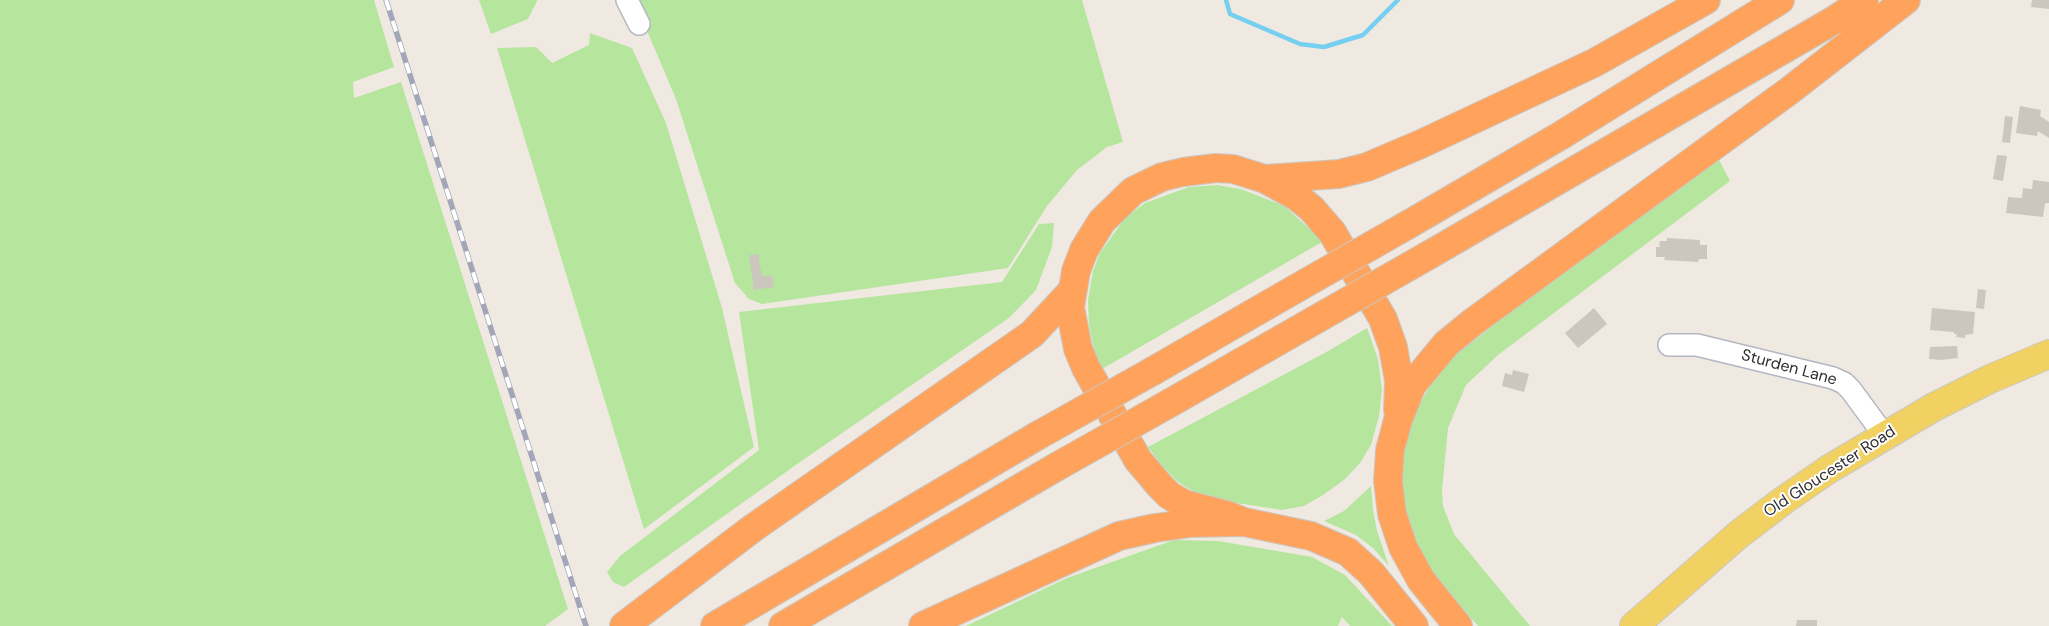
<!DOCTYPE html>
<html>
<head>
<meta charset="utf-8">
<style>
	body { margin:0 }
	canvas { display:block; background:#efe9e1 }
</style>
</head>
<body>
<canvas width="2049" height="626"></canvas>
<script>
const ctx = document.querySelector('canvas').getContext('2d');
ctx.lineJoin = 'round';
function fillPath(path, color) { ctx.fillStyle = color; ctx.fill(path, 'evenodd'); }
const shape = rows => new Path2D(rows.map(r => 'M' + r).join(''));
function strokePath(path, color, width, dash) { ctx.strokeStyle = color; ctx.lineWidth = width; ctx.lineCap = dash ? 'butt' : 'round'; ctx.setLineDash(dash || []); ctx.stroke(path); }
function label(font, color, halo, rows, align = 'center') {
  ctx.font = font + ' "DM Sans",sans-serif'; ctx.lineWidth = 4; ctx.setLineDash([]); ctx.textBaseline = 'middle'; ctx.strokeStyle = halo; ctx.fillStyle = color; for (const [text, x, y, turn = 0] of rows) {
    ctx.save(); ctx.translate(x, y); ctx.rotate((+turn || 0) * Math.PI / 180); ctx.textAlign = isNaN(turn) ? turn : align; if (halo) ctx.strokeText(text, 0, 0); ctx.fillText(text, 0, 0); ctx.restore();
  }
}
fillPath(shape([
	[0,0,374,0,394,67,353,82,354,98,401,82,568,609,545,626,0,626],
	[479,0,537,0,537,1,528,19,491,34],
	[634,0,1082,0,1123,142,1107,147,1077,170,1047,206,1008,268,762,304,749,299,735,283,676,99],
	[590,33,632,48,666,123,722,308,754,447,644,529,497,48,536,47,552,63,589,45],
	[1719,160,1730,181,1498,355,1466,385,1448,428,1442,490,1443,506,1454,534,1530,626,1478,626,1437,579,1409,532,1403,502,1401,458,1413,415,1433,381,1453,357,1560,273],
	[1217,185,1241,189,1284,206,1313,232,1322,242,1102,369,1094,350,1089,325,1088,300,1093,271,1100,253,1125,218,1145,203,1189,187],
	[1054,223,1052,247,1036,290,1009,318,800,462,624,587,613,582,607,572,620,556,759,450,739,312,1002,282,1039,224],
	[1367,328,1378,359,1382,389,1379,416,1371,445,1360,463,1344,480,1323,495,1304,506,1282,510,1211,499,1195,493,1177,481,1163,467,1148,447,1330,350],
	[1371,486,1373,510,1377,531,1389,566,1373,548,1356,535,1324,521,1344,511],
	[1174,540,1218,541,1312,557,1345,575,1392,626,1350,626,1342,617,1338,626,966,626,1067,578]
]), '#b6e59e');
strokePath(shape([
	[1226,0,1230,14,1300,44,1324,47,1363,35,1398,0]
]), '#75cff0', 4.5);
fillPath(shape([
	[2032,0,2049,0,2049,9,2031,7],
	[2020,106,2041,110,2040,116,2049,122,2049,138,2038,131,2037,136,2016,133],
	[2005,116,2013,117,2010,143,2002,142],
	[1997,155,2007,156,2003,181,1993,179],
	[2033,180,2049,182,2049,203,2045,203,2043,217,2006,213,2008,197,2022,198,2023,188,2032,189],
	[1667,238,1700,240,1700,245,1707,245,1707,259,1699,259,1698,262,1664,260,1665,257,1656,257,1656,247,1661,247,1659,245,1660,241,1667,241],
	[758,254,762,276,772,275,774,287,754,290,749,255],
	[1978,289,1986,290,1984,309,1976,308],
	[1594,308,1607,324,1578,348,1565,333],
	[1932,308,1975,312,1973,334,1965,335,1965,338,1956,337,1957,334,1954,334,1954,332,1930,330],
	[1957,346,1958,358,1941,360,1929,359,1930,347],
	[1513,370,1529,374,1524,392,1502,386,1505,373,1512,375],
	[1797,620,1817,620,1817,626,1796,626]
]), '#cbc7bf');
const minor = shape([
	[627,0,639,24],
	[1669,345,1697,345,1833,378,1844,383,1851,390,1884,435]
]);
const major = shape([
	[1634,626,1738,535,1784,500,1829,469,1934,407,1990,379,2049,354]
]);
const highway = shape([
	[1265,179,1339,174,1367,167,1421,144,1594,63,1706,0],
	[1411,223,1560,136,1780,0],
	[1429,255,1836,19,1864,0],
	[1153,371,1297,288],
	[1170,403,1315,320],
	[1244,522,1227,515,1184,504,1169,495,1160,486,1138,460,1086,368,1078,349,1070,307,1076,271,1084,250,1102,221,1133,191,1162,177,1183,172,1216,168,1233,169,1265,179,1296,196,1312,209,1332,232,1383,319,1393,347,1399,381,1398,410],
	[624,626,753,528,1032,334,1072,291],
	[715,626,1037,436],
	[783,626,1058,466],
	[923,626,1119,536,1155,528,1191,523,1244,522,1311,536,1348,552,1371,573,1414,626],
	[1458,626,1421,580,1403,547,1392,514,1388,481,1390,450,1398,420,1412,385,1446,344,1473,322,1789,91,1906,0]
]);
strokePath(minor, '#b4b7c1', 24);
strokePath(major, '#c9c9c9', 30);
strokePath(highway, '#c9c9c9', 30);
strokePath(minor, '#fff', 21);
strokePath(major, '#f2d163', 28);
strokePath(highway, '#ffa35c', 28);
const rail = shape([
	[386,0,586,626]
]);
strokePath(rail, '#a3a6b8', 5.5);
strokePath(rail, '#fff', 4, [11]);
const highwayBridge = shape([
	[1297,288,1411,223],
	[1315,320,1429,255],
	[1037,436,1153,371],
	[1058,466,1170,403]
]);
strokePath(highwayBridge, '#c9c9c9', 30, []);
strokePath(highwayBridge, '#ffa35c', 28);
label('16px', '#2e2e2e', '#fff', [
	["Sturden Lane",1789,368,15],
	["Old Gloucester Road",1830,472,-33]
]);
</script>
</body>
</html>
